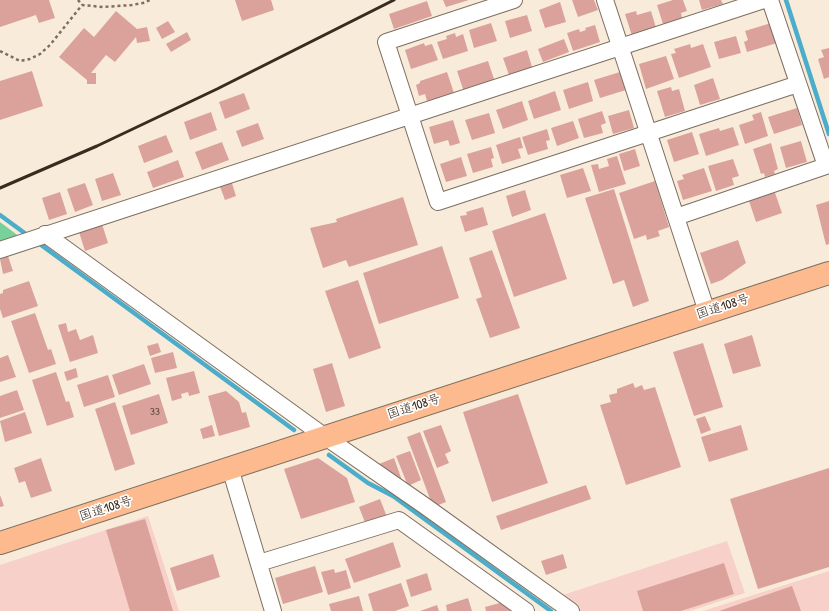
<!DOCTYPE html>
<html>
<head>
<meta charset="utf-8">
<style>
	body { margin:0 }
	canvas { display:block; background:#f8ebda }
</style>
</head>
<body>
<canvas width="829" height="611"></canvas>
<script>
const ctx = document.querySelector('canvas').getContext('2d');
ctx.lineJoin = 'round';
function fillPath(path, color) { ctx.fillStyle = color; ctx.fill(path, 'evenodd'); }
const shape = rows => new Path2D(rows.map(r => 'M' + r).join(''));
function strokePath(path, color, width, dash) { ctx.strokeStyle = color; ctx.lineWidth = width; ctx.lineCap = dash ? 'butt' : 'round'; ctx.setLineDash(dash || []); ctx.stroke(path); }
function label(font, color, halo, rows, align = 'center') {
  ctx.font = font + ' "Patrick Hand","Klee One",sans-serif'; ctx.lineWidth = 3.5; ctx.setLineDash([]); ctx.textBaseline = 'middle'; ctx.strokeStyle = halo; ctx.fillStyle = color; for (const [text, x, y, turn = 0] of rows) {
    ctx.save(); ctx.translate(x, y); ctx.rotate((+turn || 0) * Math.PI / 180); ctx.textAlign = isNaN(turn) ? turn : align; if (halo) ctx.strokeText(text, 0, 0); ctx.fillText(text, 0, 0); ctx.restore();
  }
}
fillPath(shape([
	[148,516,179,611,0,611,0,565],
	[727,541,745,593,690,611,580,611,563,595],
	[829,571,829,611,703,611]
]), '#f7d0ca');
fillPath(shape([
	[0,222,20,237,0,244]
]), '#77d198');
strokePath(shape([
	[786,0,829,134],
	[0,215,30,237],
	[37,242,294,430],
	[329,455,368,483,393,496,551,611]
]), '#4badca', 4.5);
fillPath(shape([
	[0,0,49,0,55,18,39,23,36,15,0,27],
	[235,0,271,0,274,10,242,21],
	[443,0,469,0,446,7],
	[572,0,594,0,598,10,578,17],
	[673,0,683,0,687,11,681,13,682,18,663,24,657,5],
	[699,0,721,0,723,4,702,10],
	[427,1,432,16,394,29,389,14],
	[560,2,566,22,545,28,539,10],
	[116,11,137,29,147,27,150,41,137,43,136,37,115,62,106,55,91,73,96,73,96,84,87,84,87,80,59,57,84,28,94,37],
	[636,11,637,15,651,11,657,31,633,39,625,14],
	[527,15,532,31,510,38,505,21],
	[168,21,175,32,162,39,156,28],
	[491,23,497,41,474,48,469,30],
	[771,23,777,43,747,52,744,42,748,40,745,31],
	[595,25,600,42,573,51,567,33,579,29,580,32,586,30,585,28],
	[187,32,191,40,171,52,166,44],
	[455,33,456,37,463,34,468,51,443,59,437,42,447,39,446,36],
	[736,36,741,53,719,59,714,42],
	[564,39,569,52,543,62,538,49],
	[424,43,425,46,432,44,438,60,411,69,405,50],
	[690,44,691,48,703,44,711,67,679,78,671,54,676,53,674,49],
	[829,48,829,77,824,79,818,59,824,57,821,50],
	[527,50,532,67,509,75,503,58],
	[666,56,674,79,646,89,639,64],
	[488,61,495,82,464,92,457,71],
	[32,71,43,106,0,120,0,81],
	[447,72,454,93,427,101,425,94,419,96,416,85,420,83,420,81],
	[620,72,626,90,600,98,594,80],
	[713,78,720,99,700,105,694,85],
	[588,82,593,101,569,109,563,90],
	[671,87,672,91,679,89,685,111,665,117,657,91],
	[555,91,561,110,534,119,528,101],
	[244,93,250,109,225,119,219,102],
	[522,101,528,120,503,129,496,110],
	[797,108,802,125,774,134,768,117],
	[629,110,634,128,613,134,608,116],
	[602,111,606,123,601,125,603,133,584,138,578,119],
	[211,112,217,130,190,140,184,122],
	[761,112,768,136,745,144,739,125,754,120,752,115],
	[489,113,495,133,472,140,465,120],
	[453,120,460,143,450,146,448,140,434,144,429,127],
	[573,121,579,138,557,146,551,128],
	[258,123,264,139,242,147,236,131],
	[733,127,739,145,706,156,699,134,719,128,720,131],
	[547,129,550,140,546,141,548,149,528,155,522,137],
	[692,132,699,154,674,162,667,140],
	[166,135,173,152,144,163,138,146],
	[520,137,523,148,518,149,521,158,502,164,496,145],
	[801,141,807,162,786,168,780,147],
	[222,142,229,160,202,170,195,152],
	[771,143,778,169,774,171,775,174,765,177,764,173,761,174,753,149],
	[491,147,494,158,491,159,493,167,473,173,467,154],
	[635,149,640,166,624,171,619,154],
	[617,156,626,184,599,192,591,165,598,164,599,169,609,166,607,159],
	[461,157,467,176,446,182,440,164],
	[733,159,739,176,732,178,734,185,716,191,708,166],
	[178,160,184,177,153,188,147,172],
	[583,168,591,191,567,198,560,175],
	[704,168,712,191,683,200,677,181,684,179,682,175],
	[113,173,121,195,102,201,95,179],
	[231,180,236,196,225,200,219,184],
	[655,181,669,227,658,231,660,236,647,240,646,235,634,239,619,193],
	[85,183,93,205,75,212,67,189],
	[614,189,649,301,633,307,624,280,613,284,585,198],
	[525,190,531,210,512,217,506,196],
	[774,190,782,213,756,222,748,198],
	[60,192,67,214,49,220,42,198],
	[403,197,418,245,349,267,346,260,323,268,310,228,337,222,336,219],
	[829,201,829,244,826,245,816,205],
	[483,207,488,225,465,232,460,216,467,215,466,212],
	[545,213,567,279,514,297,492,231],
	[102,224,108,243,85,251,79,232],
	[738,240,746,263,722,280,711,284,700,253],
	[442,246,459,298,379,324,363,273],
	[492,250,520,328,490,338,476,299,482,297,469,258],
	[8,256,13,271,3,274,0,259],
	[358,280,381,348,349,359,325,291],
	[29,281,38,306,3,318,0,309,0,294,3,293,3,290],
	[35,313,48,350,51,349,56,364,29,373,11,321],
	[66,323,68,332,76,329,80,340,93,335,98,353,70,362,58,325],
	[752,335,761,366,733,374,724,344],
	[158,343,161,352,150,356,147,346],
	[703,343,723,407,694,416,673,352],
	[173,352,177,368,155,373,151,358],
	[8,355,16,377,0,382,0,358],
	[332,363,345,406,326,412,313,369],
	[144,364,151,384,119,395,112,375],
	[76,368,78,377,67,381,64,372],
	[194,371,200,393,189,396,188,392,181,394,182,398,172,401,166,378],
	[56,372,66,402,69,401,74,417,47,426,32,380],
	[108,375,115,397,84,407,77,385],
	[633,383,635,388,642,385,644,390,655,387,681,467,626,485,600,405,611,402,609,395,617,393,617,389],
	[17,390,24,410,0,418,0,396],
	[226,391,239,402,242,413,246,412,250,427,219,436,208,396],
	[159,394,168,423,131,435,122,406],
	[518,394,548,483,492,502,463,412],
	[115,402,135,464,115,471,95,409],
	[25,412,32,433,5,442,0,421],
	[705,416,711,430,701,434,696,419],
	[212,425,215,436,203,439,200,429],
	[441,425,451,451,445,454,449,463,437,468,423,431],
	[741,425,748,450,709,462,701,437],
	[420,432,446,502,433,507,407,437],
	[410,451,421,480,408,486,396,456],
	[41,458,52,491,31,498,25,481,19,483,14,468],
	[318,458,347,478,355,502,301,519,284,469],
	[394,458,403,483,383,473,379,464],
	[829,468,829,567,758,589,730,499],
	[586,485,591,499,501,530,496,516],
	[0,495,4,506,0,507],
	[380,499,387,517,366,525,359,507],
	[145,519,173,611,130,611,106,530],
	[393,542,401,567,354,583,345,559],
	[213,554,220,577,177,591,170,568],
	[563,554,567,568,546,575,541,561],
	[724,563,734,594,681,611,643,611,637,591],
	[315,566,323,592,283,604,275,578],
	[334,569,335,573,346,570,351,588,328,595,321,572],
	[427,573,432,590,411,597,406,580],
	[401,583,409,606,395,611,373,611,368,594],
	[792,586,801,611,719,611],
	[359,596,363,611,331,611,329,604],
	[468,598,472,611,447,611,446,605],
	[507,601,510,611,486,611,485,607],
	[437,605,439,611,420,611]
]), '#dba29c');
const minor = shape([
	[514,0,386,42,438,202,798,84],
	[605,0,707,312],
	[676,217,826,166,770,0],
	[45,234,324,436,425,506,571,611],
	[0,250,764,0],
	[230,468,273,611],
	[259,563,399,520,526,611]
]);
const highway = shape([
	[0,543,829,273]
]);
strokePath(minor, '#7d6e60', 18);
strokePath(highway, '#7d6e60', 24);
strokePath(shape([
	[78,0,82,5],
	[0,51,20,61,30,59,40,54,50,45,82,5,103,7,132,5,143,3,150,0]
]), '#7d6e60', 2.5, [3, 3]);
strokePath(minor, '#fff', 16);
strokePath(highway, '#fcba8e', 22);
strokePath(shape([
	[0,188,97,146,217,89,394,0]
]), '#3b2a1e', 3);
label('11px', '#63483e', null, [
	["33",155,412]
]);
label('13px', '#3b2a1e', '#fff', [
	["国道108号",723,307,-18],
	["国道108号",414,407,-18],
	["国道108号",106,509,-18]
]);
</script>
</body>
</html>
